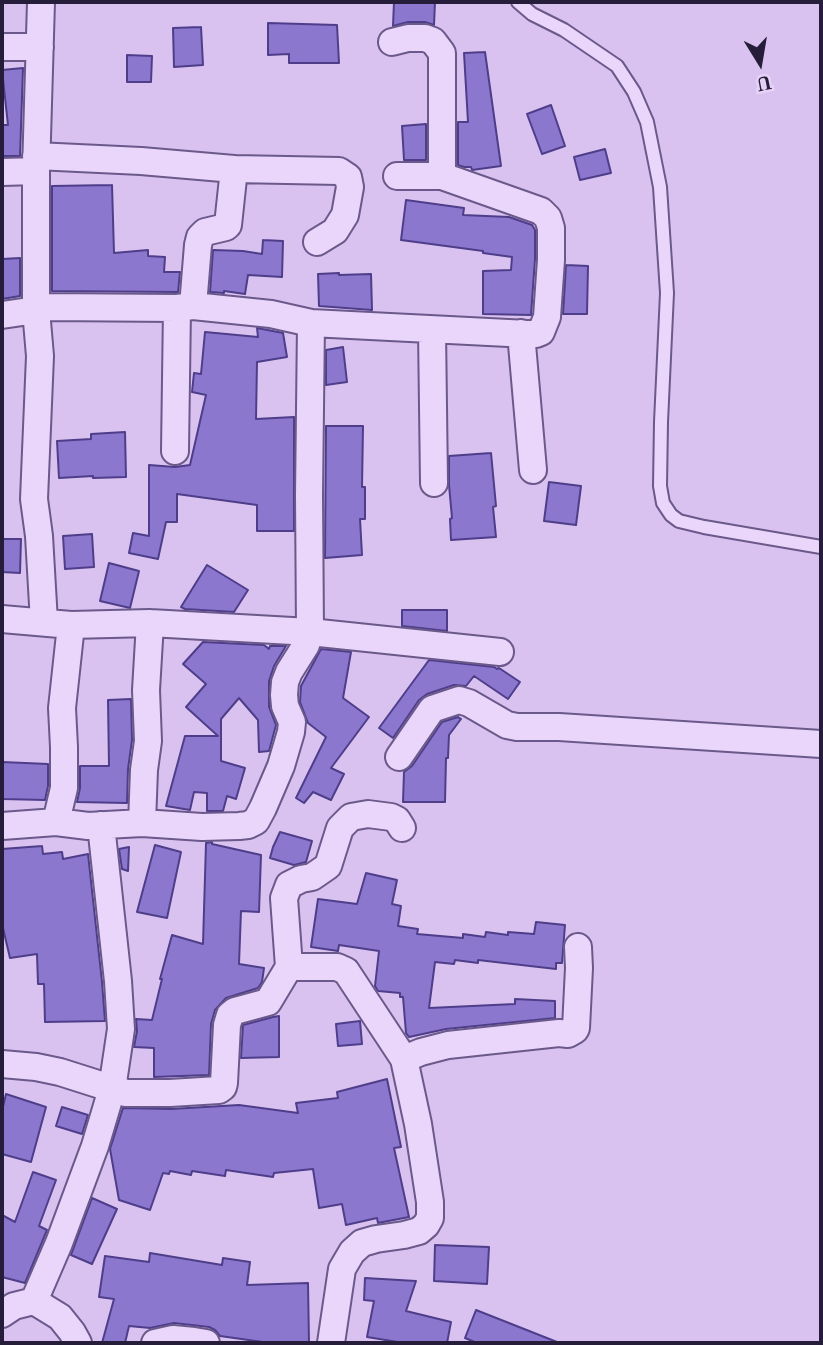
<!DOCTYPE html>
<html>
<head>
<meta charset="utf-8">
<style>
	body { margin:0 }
	#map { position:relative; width:823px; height:1345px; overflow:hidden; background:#dac2f0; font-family:"Noto Serif",serif }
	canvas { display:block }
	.frame { position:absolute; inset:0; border:4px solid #261d3a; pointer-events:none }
	.north { position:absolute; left:725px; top:28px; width:70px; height:70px; -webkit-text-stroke:5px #e6d2f7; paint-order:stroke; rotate:169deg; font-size:19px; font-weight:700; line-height:28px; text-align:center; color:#261d3a }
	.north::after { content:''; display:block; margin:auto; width:24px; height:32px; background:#261d3a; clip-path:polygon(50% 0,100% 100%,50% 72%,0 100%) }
</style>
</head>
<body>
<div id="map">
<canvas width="823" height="1345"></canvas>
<div class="frame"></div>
<div class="north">U</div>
</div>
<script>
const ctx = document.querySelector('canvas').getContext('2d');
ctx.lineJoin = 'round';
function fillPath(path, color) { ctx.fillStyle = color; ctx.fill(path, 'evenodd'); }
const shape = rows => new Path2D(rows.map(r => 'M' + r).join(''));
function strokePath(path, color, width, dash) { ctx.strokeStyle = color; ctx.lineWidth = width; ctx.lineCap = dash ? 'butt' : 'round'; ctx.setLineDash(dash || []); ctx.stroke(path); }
const building = shape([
	[394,2,435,2,434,25,425,22,408,22,393,26,394,2],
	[268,23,337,25,339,63,289,63,289,54,268,55,268,23],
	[201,27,203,65,174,67,173,28,201,27],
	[485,52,501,166,472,170,471,167,464,167,458,165,458,122,468,122,464,53,485,52],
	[127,55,152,56,151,82,127,82,127,55],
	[23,68,20,156,2,156,2,125,8,125,2,70,23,68],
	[551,105,565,146,542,154,527,114,551,105],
	[426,124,426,160,404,160,402,126,426,124],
	[605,149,611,173,580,180,574,157,605,149],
	[112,185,114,253,148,250,148,256,165,257,164,272,180,272,178,292,52,291,52,186,112,185],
	[406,200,464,208,463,215,509,217,532,225,535,230,535,259,531,315,483,314,483,271,511,270,512,257,483,253,483,251,401,240,406,200],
	[263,240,283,241,282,277,248,275,245,294,224,291,224,293,210,292,213,250,243,251,262,254,263,240],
	[20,258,20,296,2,299,2,259,20,258],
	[566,265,588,266,587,314,563,314,566,265],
	[339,273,339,275,371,274,372,310,319,306,318,274,339,273],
	[257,328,283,333,287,357,257,362,256,419,294,417,294,531,257,531,257,505,177,494,177,522,166,522,158,559,129,553,133,533,149,536,149,465,175,467,190,465,206,395,192,392,194,373,201,374,205,332,258,337,257,328],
	[343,347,347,382,326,385,326,350,343,347],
	[326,426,363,426,362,487,365,487,365,519,360,519,362,555,325,558,326,426],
	[125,432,126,477,93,478,93,476,59,478,57,441,91,439,91,434,125,432],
	[491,453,496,506,493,507,496,537,451,540,450,519,452,518,449,485,449,456,491,453],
	[549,482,581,486,576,525,544,521,549,482],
	[92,534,94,567,65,569,63,536,92,534],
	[2,539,21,539,20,573,2,572,2,539],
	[109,563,139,571,130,608,100,601,109,563],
	[207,565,248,590,234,612,185,609,181,607,207,565],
	[402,610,447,610,447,631,402,626,402,610],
	[203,642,264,645,269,649,270,646,286,646,274,666,269,681,269,707,276,725,269,751,259,752,258,720,239,698,221,719,221,761,245,768,236,799,227,796,223,811,207,811,207,793,194,792,190,810,166,806,185,736,218,736,186,707,206,684,183,664,203,642],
	[321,649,351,652,343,698,369,717,331,768,344,774,331,800,313,792,304,803,296,798,326,737,308,723,300,702,301,686,321,649],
	[429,660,494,667,497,669,499,668,520,682,508,699,474,676,466,686,454,685,427,694,419,700,393,738,379,728,429,660],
	[131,699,132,740,128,769,127,803,77,802,80,788,80,766,109,766,108,700,131,699],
	[458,717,461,719,449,735,448,758,446,758,445,802,403,802,404,772,412,766,442,722,458,717],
	[2,762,48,764,48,786,45,800,2,799,2,762],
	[280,832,312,841,306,862,294,865,270,858,273,847,280,832],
	[212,842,212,844,261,855,259,912,241,911,239,964,264,968,262,982,258,988,226,998,215,1010,211,1024,209,1075,154,1077,154,1048,134,1047,137,1031,136,1019,152,1020,162,979,160,979,172,935,203,944,206,843,212,842],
	[155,845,181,852,167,918,137,912,155,845],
	[42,846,43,854,62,852,63,859,88,854,102,982,105,1021,45,1022,44,984,38,984,37,954,10,958,2,924,2,849,42,846],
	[129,847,128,871,122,869,119,849,129,847],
	[366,873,397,880,392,904,401,906,398,926,418,929,417,934,463,938,463,934,485,937,486,932,508,935,508,932,534,934,536,922,565,925,562,963,556,963,556,969,478,960,478,963,455,960,454,964,435,962,429,1008,515,1004,515,999,555,1001,555,1018,446,1029,409,1037,406,1033,403,997,400,997,400,993,378,991,375,986,379,951,339,945,338,951,311,947,318,899,357,904,366,873],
	[279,1016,279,1057,241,1058,243,1025,273,1017,279,1016],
	[360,1021,362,1044,338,1046,336,1024,360,1021],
	[387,1079,401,1147,394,1148,409,1217,378,1223,377,1218,346,1225,342,1204,319,1208,313,1169,274,1173,273,1177,226,1170,225,1176,192,1171,191,1175,170,1171,169,1174,163,1173,150,1210,119,1200,110,1149,123,1108,171,1109,239,1105,298,1113,296,1103,338,1098,337,1092,387,1079],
	[6,1094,46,1107,31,1162,2,1154,2,1111,6,1094],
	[62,1107,88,1115,82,1134,56,1126,62,1107],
	[33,1172,56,1180,39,1226,47,1230,25,1283,2,1277,2,1215,15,1222,33,1172],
	[92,1198,117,1209,92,1264,71,1255,92,1198],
	[435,1245,489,1247,487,1284,434,1281,435,1245],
	[150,1253,222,1265,223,1258,250,1262,247,1285,308,1283,309,1343,270,1343,220,1336,215,1330,209,1327,174,1323,150,1328,129,1326,125,1343,102,1343,114,1299,99,1297,105,1256,149,1262,150,1253],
	[365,1278,416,1281,406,1311,451,1322,447,1343,404,1343,367,1337,374,1301,364,1300,365,1278],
	[476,1310,557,1342,557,1343,477,1343,465,1338,476,1310]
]);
fillPath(building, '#8c77cf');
strokePath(building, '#4e3e8a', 2);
const lane = shape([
	[518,2,532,14,564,30,617,66,634,92,647,122,660,187,667,293,661,422,660,486,663,503,671,515,679,521,704,527,821,547]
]);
const street = shape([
	[41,2,36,171,36,310,47,307,177,308,193,306,271,314,311,323,528,334,536,334,541,332,547,317,551,260,551,228,548,218,541,211,442,176,397,176],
	[392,42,408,38,425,38,433,41,442,53,442,176],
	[2,47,40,47],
	[36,156,141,161,234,169,339,171,348,177,350,187,345,215,335,231,317,242],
	[2,172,36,171],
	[193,306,198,245,200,237,205,232,226,227,228,225,234,169],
	[2,315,36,310,40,356,34,499,39,536,44,622],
	[432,330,434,483],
	[521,333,533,470],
	[175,451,177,308],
	[2,619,71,625,150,623,310,632,500,652],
	[399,757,432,709,459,700,469,703,507,725,517,727,559,727,821,744],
	[56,822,88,826,142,823,202,827,239,826,248,825,256,821,263,808,281,766,291,732,292,722,285,706,284,695,285,682,289,672,306,645,310,632,309,495,311,323],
	[142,823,144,770,148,741,146,690,150,623],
	[2,826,56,822,64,788,64,747,62,708,71,625],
	[289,967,337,967,346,971,404,1059,418,1124,430,1202,430,1218,426,1225,419,1231,404,1235,376,1239,362,1243,352,1252,342,1269,331,1343],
	[404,1059,421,1052,448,1045,559,1033,568,1034,575,1030,576,1028,579,968,578,947],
	[2,1064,36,1067,60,1072,126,1093,170,1093,219,1090,223,1087,224,1083,227,1025,230,1015,235,1011,268,1002,289,967,284,898,289,885,301,879,312,877,328,866,340,828,351,817,368,814,391,817,397,820,402,828],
	[34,1301,59,1243,95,1146,112,1089,121,1029,118,981,101,825],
	[2,1314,14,1306,34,1301,60,1317,72,1332,78,1343],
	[155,1343,173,1339,194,1341,206,1343]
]);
strokePath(lane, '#6a598a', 16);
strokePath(street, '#6a598a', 30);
strokePath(lane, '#e9d6fa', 12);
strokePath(street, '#e9d6fa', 26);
</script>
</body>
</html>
